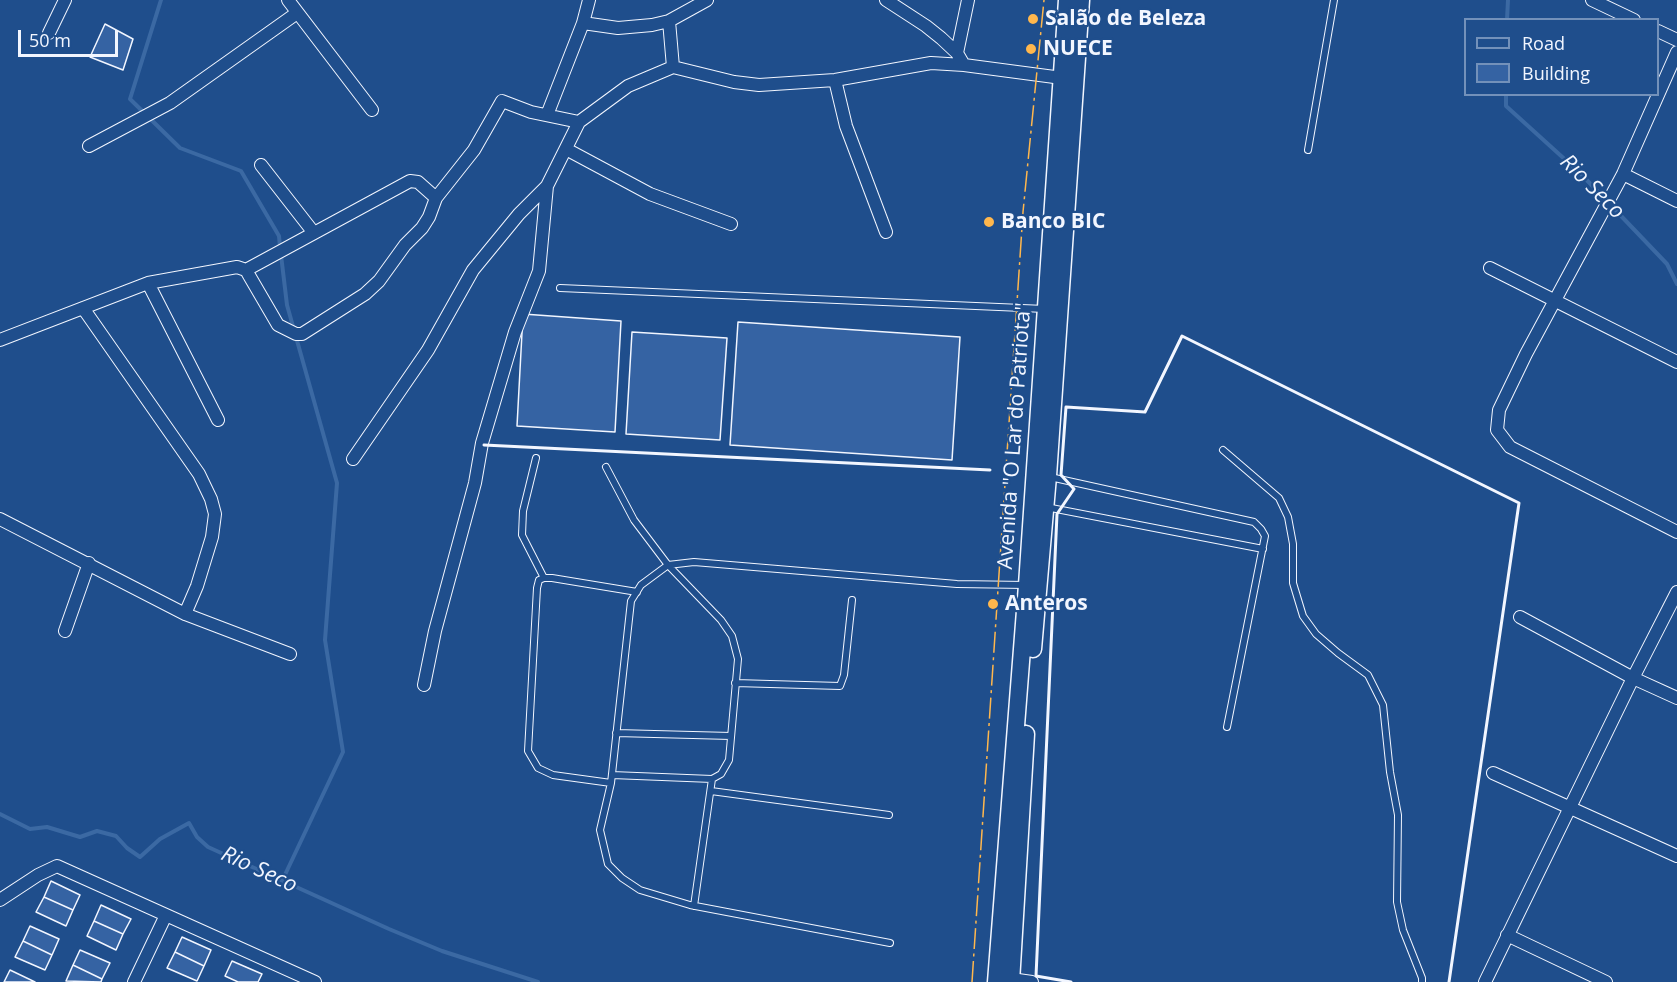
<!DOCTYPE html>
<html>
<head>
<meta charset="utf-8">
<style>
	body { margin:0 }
	#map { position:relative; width:1677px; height:982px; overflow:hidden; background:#1f4e8c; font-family:"Open Sans",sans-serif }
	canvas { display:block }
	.legend { position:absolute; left:1464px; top:18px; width:195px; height:78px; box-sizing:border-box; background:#1f4e8c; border:2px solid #7391ba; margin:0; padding:8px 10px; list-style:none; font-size:18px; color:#f2f6ff }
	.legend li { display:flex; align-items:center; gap:12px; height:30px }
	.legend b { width:30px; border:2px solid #7391ba }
	.scale { position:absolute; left:18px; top:30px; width:100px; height:27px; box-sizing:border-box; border:3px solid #f2f6ff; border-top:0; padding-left:8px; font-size:18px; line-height:21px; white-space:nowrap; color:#f2f6ff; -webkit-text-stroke:4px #1f4e8c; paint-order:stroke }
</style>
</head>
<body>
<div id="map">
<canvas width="1677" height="982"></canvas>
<ul class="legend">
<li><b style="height:8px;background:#1f4e8c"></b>Road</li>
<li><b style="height:16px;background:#3563a3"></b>Building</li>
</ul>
<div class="scale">50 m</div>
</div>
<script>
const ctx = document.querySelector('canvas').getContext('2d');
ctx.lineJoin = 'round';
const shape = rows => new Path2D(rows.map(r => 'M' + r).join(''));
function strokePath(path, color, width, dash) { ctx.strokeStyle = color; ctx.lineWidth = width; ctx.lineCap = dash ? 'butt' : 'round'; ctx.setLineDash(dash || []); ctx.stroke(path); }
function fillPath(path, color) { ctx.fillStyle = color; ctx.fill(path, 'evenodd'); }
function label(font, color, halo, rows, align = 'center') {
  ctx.font = font + ' "Open Sans",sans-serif'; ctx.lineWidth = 4.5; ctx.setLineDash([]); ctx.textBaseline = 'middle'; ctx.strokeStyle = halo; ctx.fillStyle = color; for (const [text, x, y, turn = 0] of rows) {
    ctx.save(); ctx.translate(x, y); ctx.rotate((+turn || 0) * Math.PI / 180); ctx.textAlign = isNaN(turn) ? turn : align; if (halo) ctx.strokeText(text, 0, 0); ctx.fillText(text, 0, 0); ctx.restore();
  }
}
strokePath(shape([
	[161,0,130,99,180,148,241,171,279,236,280,247],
	[1507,20,1508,0],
	[1506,94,1506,106,1581,174,1667,264,1677,284],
	[281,255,287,305,294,330],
	[0,814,30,829,47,827,80,837,97,831,116,836,127,848,140,857,160,839,189,823,197,837,208,847,389,929,442,951,538,982],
	[283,879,343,752,325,640,337,483,296,337]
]), '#3b69a3', 4);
const building = shape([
	[105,24,133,39,123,70,90,57,105,24],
	[523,314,621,321,615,432,517,426,523,314],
	[738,322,960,337,952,460,730,445,738,322],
	[632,332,727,338,720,440,626,434,632,332],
	[51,881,80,895,73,910,44,897,51,881],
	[44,897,73,910,66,926,36,912,44,897],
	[101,905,131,919,123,934,94,921,101,905],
	[94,921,123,934,116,950,87,936,94,921],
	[30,926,59,939,52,955,23,941,30,926],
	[182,937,211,950,204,966,175,952,182,937],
	[23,941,52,955,45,970,15,957,23,941],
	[80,950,110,963,102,979,73,965,80,950],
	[175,952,204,966,197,981,167,968,175,952],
	[232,961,262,974,258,982,238,982,225,976,232,961],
	[73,965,102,979,101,982,66,981,73,965],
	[10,970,35,982,4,982,10,970]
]);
fillPath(building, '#3563a3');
strokePath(building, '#f2f6ff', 1.5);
const lane = shape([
	[1308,150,1334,0],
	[560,288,1045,309],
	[1223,450,1279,498,1288,517,1293,544,1293,583,1303,616,1316,634,1338,653,1368,675,1383,705,1390,772,1398,815,1397,902,1403,930,1422,978,1422,982],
	[536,458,523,511,522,535,544,578],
	[606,467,634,520,668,565,721,620,732,636,738,659,729,760,721,774,712,779,612,775],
	[1050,477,1254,522,1261,529,1265,536,1227,727],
	[1046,507,1263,549],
	[735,683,840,686,844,675,852,600],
	[616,733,731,736],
	[611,783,553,775,538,768,528,751,537,588,539,580,544,578,552,578,637,592],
	[711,791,889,815],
	[694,906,712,779],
	[890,943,690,905,640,890,622,878,608,864,600,830,611,783,631,601,641,585,668,565,694,562,957,584,1026,585]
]);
const street = shape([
	[288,0,372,110],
	[886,0,926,26,941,38,957,53,964,65],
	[1592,0,1634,20],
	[669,21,673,67],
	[583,23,618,28,652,25,669,21,707,0],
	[1658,31,1677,40],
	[49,33,65,0],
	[1677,52,1623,174,1526,354,1499,410,1497,430,1510,447,1677,532],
	[957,53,968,0],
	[835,80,846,126,886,232],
	[547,115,583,23,589,0],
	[89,146,170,103,297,13],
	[566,149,650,194,731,224],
	[261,165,314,233],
	[1623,174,1677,201],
	[1490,268,1677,362],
	[246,270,410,181,418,182,436,198],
	[148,283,218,420],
	[83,308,199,474,211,499,215,514,212,537,197,586,185,614],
	[0,340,148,283,237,267,246,270,250,277,278,325,296,334,302,334,365,294,379,281,405,245,422,228,429,217,436,198,474,150,502,101,531,112,579,122],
	[353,459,428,350,473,270,519,214,547,186,579,122,628,86,673,67,734,82,759,85,835,80,931,63,964,65,1062,78],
	[0,519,185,614,290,654],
	[1520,617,1633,678,1677,698],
	[65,631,89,563],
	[424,685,435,631,475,483,482,443,515,332,539,271,547,186],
	[1493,773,1677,856],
	[0,900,38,875,57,866,315,982],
	[1507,935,1606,982],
	[1011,979,1032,982],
	[134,982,166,915],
	[1485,982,1633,678,1677,592]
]);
const secondary = shape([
	[1033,649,1048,476,1081,0],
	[996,982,1027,585,1067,0],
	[1011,982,1026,734]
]);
strokePath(lane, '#f2f6ff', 8);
strokePath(street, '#f2f6ff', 14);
strokePath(secondary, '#f2f6ff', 19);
strokePath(lane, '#1f4e8c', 6);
strokePath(street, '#1f4e8c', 12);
strokePath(secondary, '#1f4e8c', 16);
strokePath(shape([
	[484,445,990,470],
	[1071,982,1036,976,1057,514,1074,489,1061,475,1066,407,1145,412,1182,336,1519,503,1449,982]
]), '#f2f6ff', 3);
strokePath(shape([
	[972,982,1023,212,1044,0]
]), '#ffb74d', 1.5, [21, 4.5, 3, 4.5]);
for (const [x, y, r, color] of [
	[1033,19,6,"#ffb74d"],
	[1031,49,6,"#ffb74d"],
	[989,222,6,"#ffb74d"],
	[993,604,6,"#ffb74d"]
]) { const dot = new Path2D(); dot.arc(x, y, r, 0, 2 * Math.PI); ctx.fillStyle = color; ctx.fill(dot); strokePath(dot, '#1f4e8c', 2); }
label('bold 21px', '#f2f6ff', '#1f4e8c', [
	["Salão de Beleza",1045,19],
	["NUECE",1043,49],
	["Banco BIC",1001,222],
	["Anteros",1005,604]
], 'left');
label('21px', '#f2f6ff', '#1f4e8c', [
	["Avenida \"O Lar do Patriota\"",1015,436,-86]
]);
label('italic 22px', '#f2f6ff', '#1f4e8c', [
	["Rio Seco",1592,187,45],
	["Rio Seco",259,870,25]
]);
</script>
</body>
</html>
